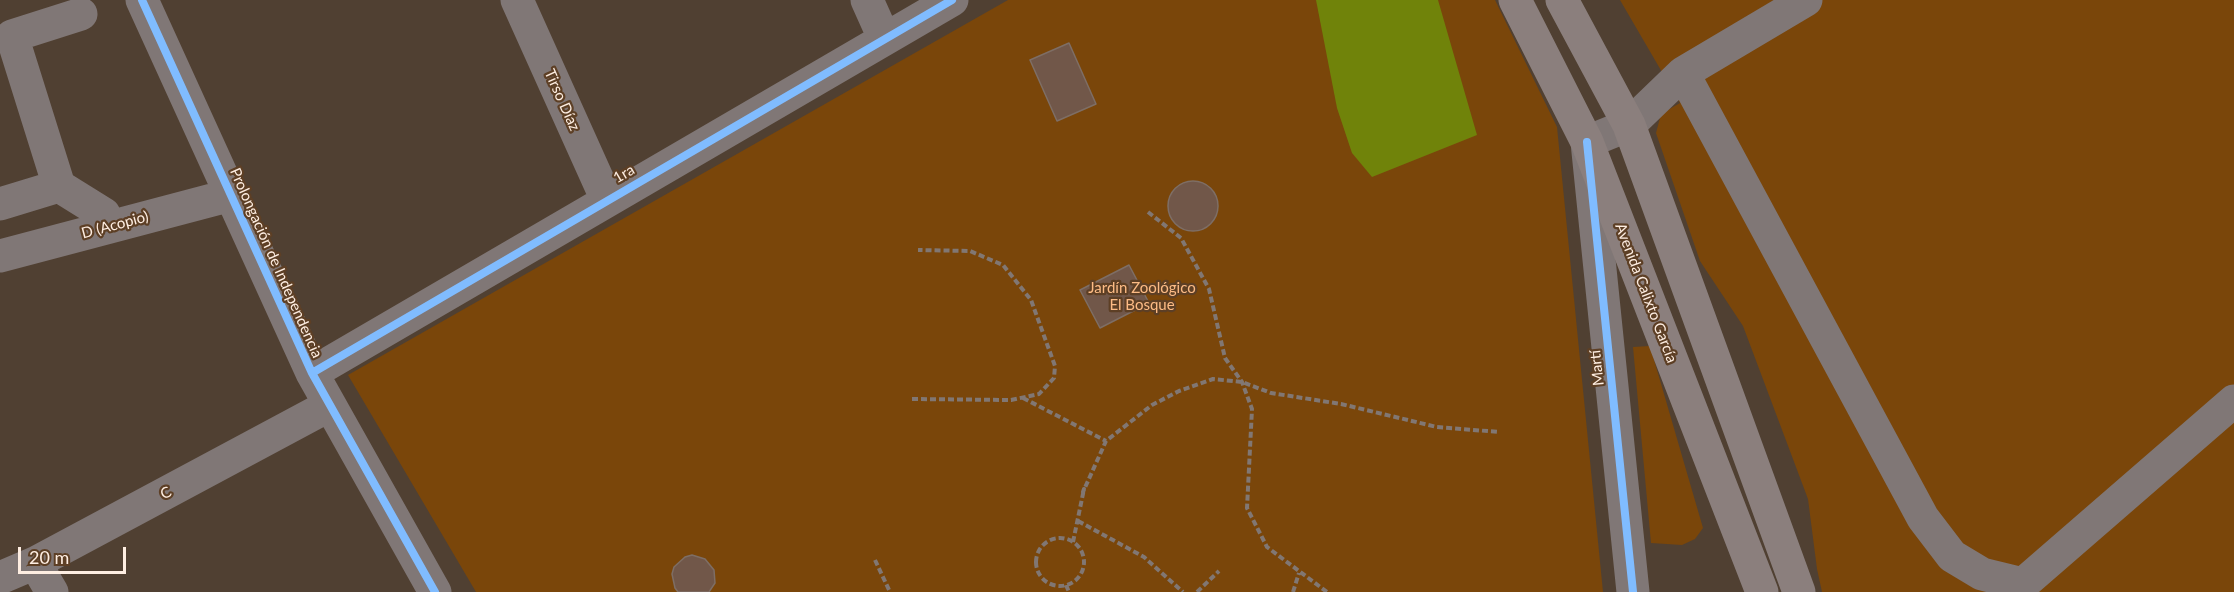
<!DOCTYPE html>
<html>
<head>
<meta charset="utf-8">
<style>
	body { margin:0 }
	#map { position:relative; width:2234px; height:592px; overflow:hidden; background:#504032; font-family:Lato,sans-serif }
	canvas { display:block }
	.scale { position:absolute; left:18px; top:547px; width:108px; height:27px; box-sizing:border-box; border:3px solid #feeee2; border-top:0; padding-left:8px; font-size:18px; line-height:21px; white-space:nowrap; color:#feeee2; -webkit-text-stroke:4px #5d3f25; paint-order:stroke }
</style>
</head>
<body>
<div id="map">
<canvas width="2234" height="592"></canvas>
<div class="scale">20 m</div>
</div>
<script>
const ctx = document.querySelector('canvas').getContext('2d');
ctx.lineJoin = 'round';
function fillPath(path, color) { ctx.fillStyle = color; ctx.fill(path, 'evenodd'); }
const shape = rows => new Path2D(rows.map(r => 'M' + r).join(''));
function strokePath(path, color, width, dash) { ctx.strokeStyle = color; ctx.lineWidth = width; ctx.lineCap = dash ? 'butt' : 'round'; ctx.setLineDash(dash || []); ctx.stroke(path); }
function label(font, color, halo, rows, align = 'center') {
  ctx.font = font + ' Lato,sans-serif'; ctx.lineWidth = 4.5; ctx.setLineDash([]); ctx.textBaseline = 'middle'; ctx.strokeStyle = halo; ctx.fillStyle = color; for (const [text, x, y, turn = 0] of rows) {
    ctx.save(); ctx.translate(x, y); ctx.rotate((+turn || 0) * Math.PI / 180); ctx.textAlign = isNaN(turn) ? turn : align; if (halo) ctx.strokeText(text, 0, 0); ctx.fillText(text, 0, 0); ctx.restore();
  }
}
fillPath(shape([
	[1008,0,1495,0,1557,127,1603,592,476,592,348,375],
	[1620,0,2234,0,2234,592,1822,592,1817,569,1808,499,1743,326,1700,261,1656,133,1661,114,1680,103],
	[1650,346,1703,528,1695,539,1682,545,1651,543,1633,347]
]), '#7a460a');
fillPath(shape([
	[1316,0,1438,0,1477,135,1372,177,1352,153,1337,108]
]), '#70830a');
const building = shape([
	[1069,43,1096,104,1057,121,1030,60,1069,43],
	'1168 206a25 25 0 1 1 50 0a25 25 0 1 1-50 0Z',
	[1129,265,1149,303,1100,328,1080,290,1129,265],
	[692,555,705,559,714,570,715,583,709,592,678,592,675,588,672,574,674,567,685,557,692,555]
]);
fillPath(building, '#715749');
strokePath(building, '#7e6e65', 1.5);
strokePath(shape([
	[1148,212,1181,238,1209,289,1225,358,1242,382,1252,409,1247,508,1267,547,1327,592],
	[1023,398,1106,441],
	[912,399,1011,400,1039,394,1054,378,1055,366,1031,300,1003,265,970,251,918,250],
	[1078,521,1144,557,1183,592],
	'1036 562a24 24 0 1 1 48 0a24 24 0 1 1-48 0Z',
	[1073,542,1084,489,1083,492,1106,441,1152,405,1179,391,1213,379,1242,382,1271,393,1341,404,1437,427,1499,432],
	[875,560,890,592],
	[1066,585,1069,592],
	[1197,592,1219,571],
	[1293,592,1299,573]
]), '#817773', 4, [6, 3]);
strokePath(shape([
	[142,0,312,373,435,592],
	[517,0,607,200],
	[867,0,884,38],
	[1806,0,1683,73,1923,518,1952,556,1982,574,2023,584,2234,401],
	[59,186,104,214,107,227],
	[0,204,59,186,12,36,81,14],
	[0,256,231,195],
	[312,373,952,0],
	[35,563,52,592],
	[0,578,35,563,330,405],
	[1633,592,1587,142,1629,125,1683,73]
]), '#807776', 33);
strokePath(shape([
	[1515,0,1587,142,1762,592],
	[1562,0,1629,125,1799,592]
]), '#8b7f7d', 33);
strokePath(shape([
	[142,0,312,373,435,592],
	[1587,142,1633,592],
	[312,373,952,0]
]), '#80bcff', 8);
label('15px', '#feeee2', '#5d3f25', [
	["Tirso Díaz",562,100,66],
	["1ra",624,174,-30],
	["D (Acopio)",115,225,-15],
	["Prolongación de Independencia",276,263,66],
	["Avenida Calixto García",1646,293,69],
	["Martí",1597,368,-96],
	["C",166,493,-28]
]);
label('15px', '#fcbb85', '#5d3f25', [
	["Jardín Zoológico",1142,288],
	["El Bosque",1142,305]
]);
</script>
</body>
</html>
